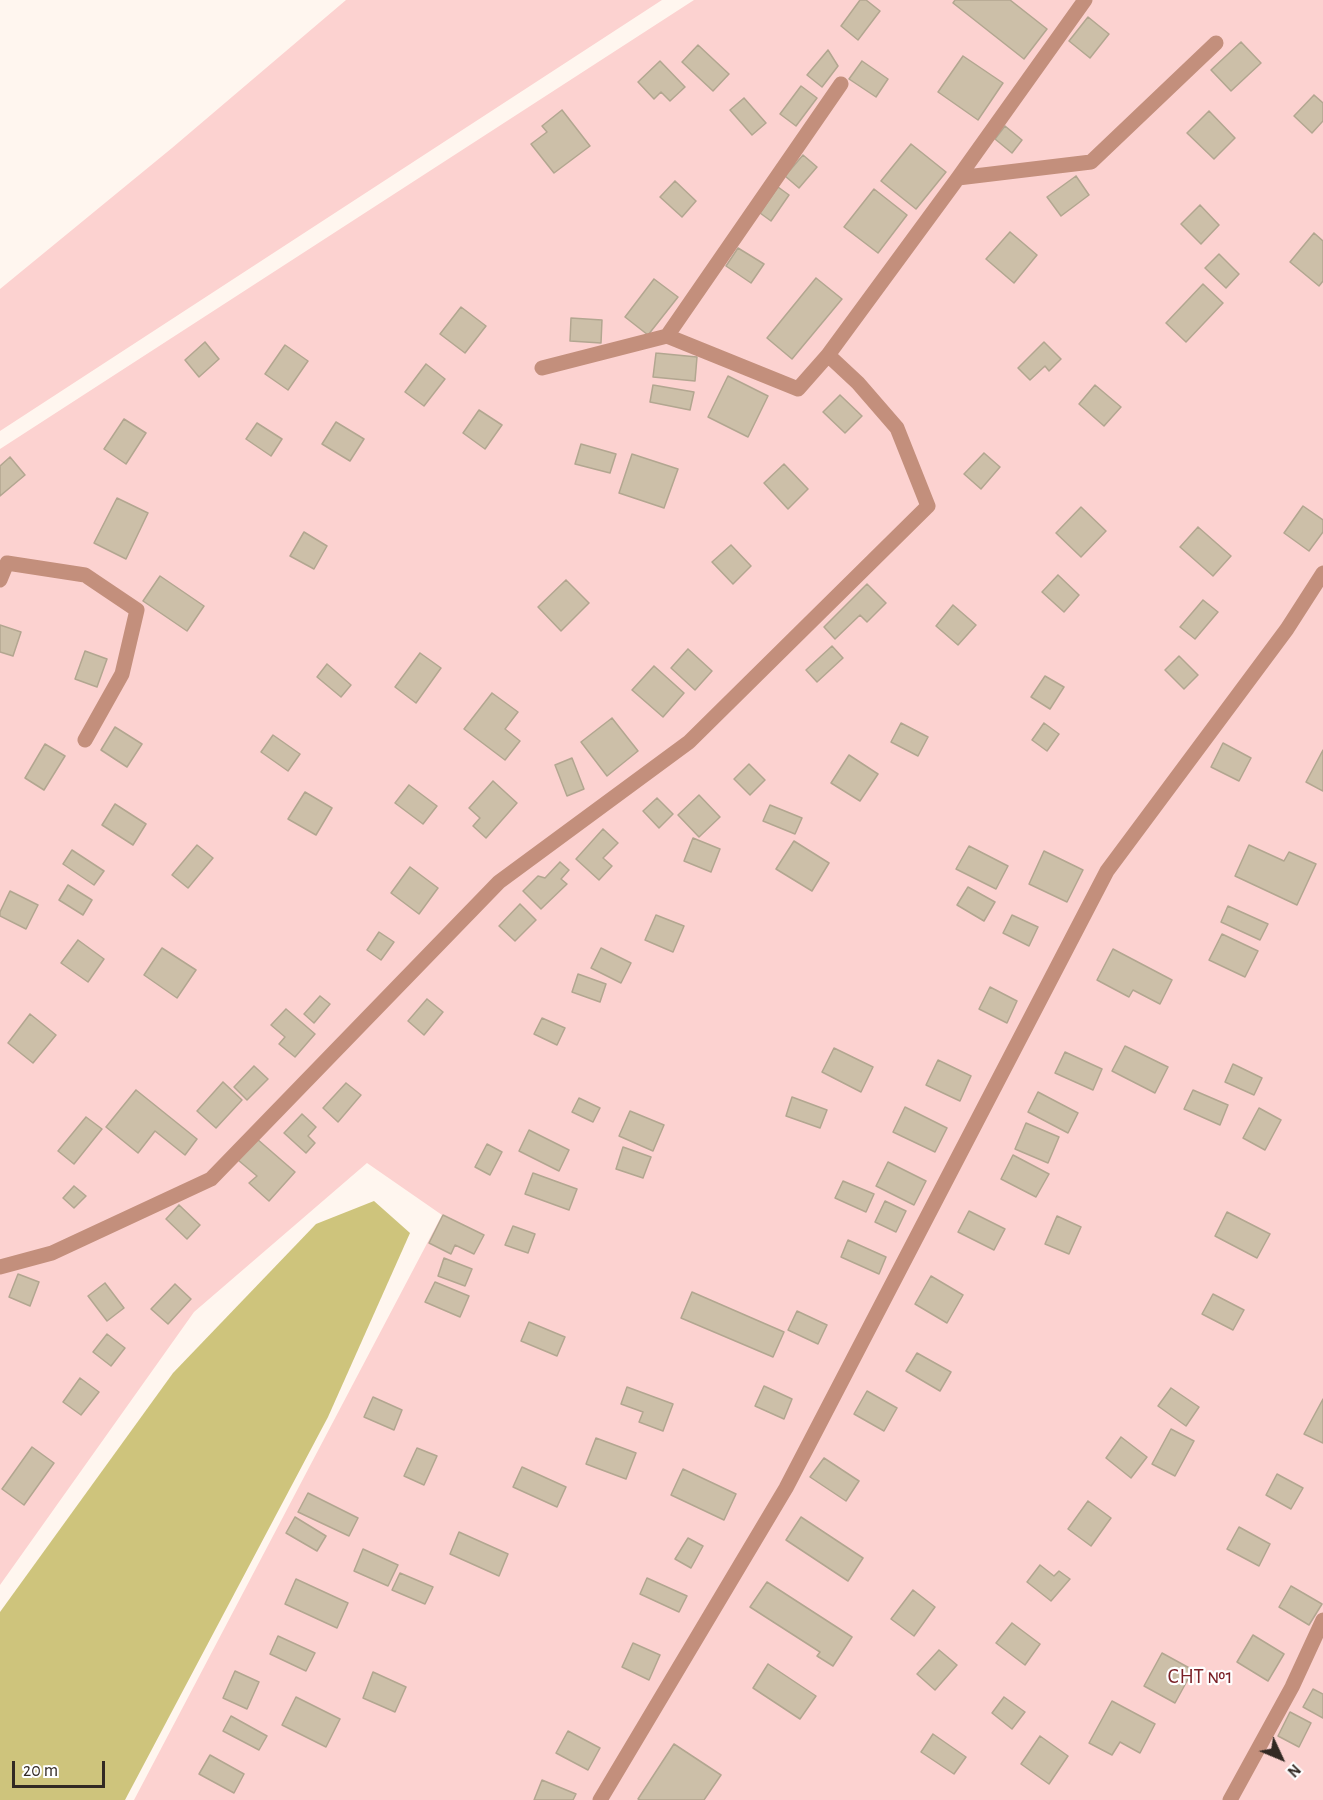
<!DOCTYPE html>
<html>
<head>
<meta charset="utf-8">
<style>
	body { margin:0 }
	#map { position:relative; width:1323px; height:1800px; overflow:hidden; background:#fff6ef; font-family:"Alegreya Sans",sans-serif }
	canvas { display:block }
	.north { position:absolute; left:1251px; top:1728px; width:60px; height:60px; -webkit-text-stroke:4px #fff; paint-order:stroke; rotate:134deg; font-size:16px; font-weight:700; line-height:24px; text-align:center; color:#322923 }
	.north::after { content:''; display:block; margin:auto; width:21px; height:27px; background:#322923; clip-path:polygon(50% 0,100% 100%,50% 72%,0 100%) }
	.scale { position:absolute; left:12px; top:1761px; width:93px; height:27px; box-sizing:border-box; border:3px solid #322923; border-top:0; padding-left:8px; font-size:18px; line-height:21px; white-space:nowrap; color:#322923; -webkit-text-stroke:4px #fff; paint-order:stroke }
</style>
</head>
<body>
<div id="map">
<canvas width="1323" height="1800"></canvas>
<div class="north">N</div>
<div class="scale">20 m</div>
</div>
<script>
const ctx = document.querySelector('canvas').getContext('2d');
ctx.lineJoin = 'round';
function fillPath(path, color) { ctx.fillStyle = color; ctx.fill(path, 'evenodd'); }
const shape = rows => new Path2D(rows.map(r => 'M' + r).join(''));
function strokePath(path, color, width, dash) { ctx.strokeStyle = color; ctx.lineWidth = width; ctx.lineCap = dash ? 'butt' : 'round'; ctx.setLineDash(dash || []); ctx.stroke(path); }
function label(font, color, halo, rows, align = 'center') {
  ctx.font = font + ' "Alegreya Sans",sans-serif'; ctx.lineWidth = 4.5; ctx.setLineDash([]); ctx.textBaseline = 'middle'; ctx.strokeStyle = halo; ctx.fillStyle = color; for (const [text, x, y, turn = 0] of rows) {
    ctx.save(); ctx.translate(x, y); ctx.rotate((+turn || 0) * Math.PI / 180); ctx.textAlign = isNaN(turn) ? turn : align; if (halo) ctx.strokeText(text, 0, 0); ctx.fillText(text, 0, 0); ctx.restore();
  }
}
fillPath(shape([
	[346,0,662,0,0,431,0,289,172,148],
	[694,0,1323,0,1323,1800,134,1800,442,1215,367,1163,194,1312,0,1585,0,449]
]), '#fcd2d0');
fillPath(shape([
	[374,1201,410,1233,328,1417,125,1800,0,1800,0,1612,173,1373,316,1224]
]), '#cec47c');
const building = shape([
	[860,0,866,0,880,11,858,40,841,26,860,0],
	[955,0,1010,0,1047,29,1024,59,953,3,955,0],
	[1088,17,1109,34,1090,58,1069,41,1088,17],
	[1241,42,1261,63,1231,91,1211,70,1241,42],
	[698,45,729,74,713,91,682,62,698,45],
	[828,50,838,66,822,87,807,75,828,50],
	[963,56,1003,83,978,120,938,92,963,56],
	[660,61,685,87,670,101,661,92,654,99,638,82,660,61],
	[862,61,888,79,876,97,849,79,862,61],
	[801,86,817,98,796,126,780,114,801,86],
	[1314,95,1323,103,1323,121,1312,133,1294,116,1314,95],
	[744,98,766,123,752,135,730,110,744,98],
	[562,110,590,146,554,173,531,144,547,132,542,126,562,110],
	[1209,111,1235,138,1214,159,1187,133,1209,111],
	[1005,126,1022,140,1012,153,995,139,1005,126],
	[911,144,946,172,916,209,881,181,911,144],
	[803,155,817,167,799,188,785,176,803,155],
	[1076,176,1089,195,1061,216,1047,197,1076,176],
	[675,181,696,201,682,217,660,197,675,181],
	[778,187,789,195,771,221,760,213,778,187],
	[874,189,907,215,878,253,844,227,874,189],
	[1200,205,1219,225,1201,244,1181,224,1200,205],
	[1010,232,1037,255,1014,283,986,259,1010,232],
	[1314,233,1323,241,1323,281,1319,286,1290,262,1314,233],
	[738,248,764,264,751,283,726,266,738,248],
	[1219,254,1239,274,1226,288,1205,268,1219,254],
	[816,278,842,299,792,359,767,338,816,278],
	[654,279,678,297,648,335,625,317,654,279],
	[1203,284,1223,303,1186,342,1166,323,1203,284],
	[461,307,486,326,465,353,440,334,461,307],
	[571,318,602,320,601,343,570,341,571,318],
	[205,342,219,359,199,377,185,360,205,342],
	[1044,342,1061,359,1049,371,1045,366,1030,380,1018,368,1044,342],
	[285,345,308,361,288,390,265,374,285,345],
	[656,353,697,357,695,381,653,377,656,353],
	[426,364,445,379,424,406,405,392,426,364],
	[728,376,768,396,748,437,708,417,728,376],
	[653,385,694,392,690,410,650,402,653,385],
	[1095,385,1121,407,1104,426,1079,404,1095,385],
	[840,395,862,416,845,433,823,412,840,395],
	[479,410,502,425,485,449,463,433,479,410],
	[124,419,146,433,126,464,104,449,124,419],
	[336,422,364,439,350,461,322,444,336,422],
	[257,423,282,439,271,456,246,439,257,423],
	[581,444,616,454,610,473,575,464,581,444],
	[984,453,1000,467,981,489,964,474,984,453],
	[632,454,678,469,664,508,619,493,632,454],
	[10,457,25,475,0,496,0,466,10,457],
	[784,464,808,489,788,509,764,483,784,464],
	[117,498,148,513,126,559,94,543,117,498],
	[1303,506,1323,520,1323,532,1309,551,1284,533,1303,506],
	[1081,507,1106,531,1081,557,1056,533,1081,507],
	[1198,527,1231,556,1213,576,1180,547,1198,527],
	[304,532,327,546,314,569,290,556,304,532],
	[731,545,751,566,733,584,712,562,731,545],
	[1058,575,1079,595,1064,612,1042,592,1058,575],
	[160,576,204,606,187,631,143,601,160,576],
	[566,580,589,603,561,631,538,607,566,580],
	[867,584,886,603,867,622,860,615,835,639,824,627,867,584],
	[1203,600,1218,612,1195,639,1180,627,1203,600],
	[953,605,976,625,958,645,936,626,953,605],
	[0,625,21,632,13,656,0,652,0,625],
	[832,646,843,658,817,682,806,670,832,646],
	[688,649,712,671,695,690,671,668,688,649],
	[85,651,107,659,97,687,75,679,85,651],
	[420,653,441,668,416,703,395,687,420,653],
	[1179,656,1198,675,1184,689,1165,670,1179,656],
	[327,664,351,685,341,697,317,677,327,664],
	[654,666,684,693,663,717,632,690,654,666],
	[1045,676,1064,687,1050,709,1031,697,1045,676],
	[492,693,518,712,505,729,520,741,505,760,464,729,492,693],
	[612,718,638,751,607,776,581,742,612,718],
	[901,723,928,737,918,756,891,742,901,723],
	[1044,723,1059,734,1047,751,1032,740,1044,723],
	[115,727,142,744,127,767,101,750,115,727],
	[273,735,300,754,288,771,261,752,273,735],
	[1223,743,1251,758,1239,781,1211,767,1223,743],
	[45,744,65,756,44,790,25,778,45,744],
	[1323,750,1323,791,1306,782,1323,750],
	[849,755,878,774,860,801,831,783,849,755],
	[572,758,584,789,567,796,555,765,572,758],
	[749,764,765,780,750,795,734,779,749,764],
	[493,781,517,803,486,838,473,826,480,818,469,808,493,781],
	[409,785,437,806,423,824,395,803,409,785],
	[305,792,332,808,316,835,288,819,305,792],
	[699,795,720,817,699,837,678,815,699,795],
	[657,798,673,814,659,828,643,811,657,798],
	[115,804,146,824,133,845,102,825,115,804],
	[770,805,802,818,795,834,763,821,770,805],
	[603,829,618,843,603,858,612,866,599,880,576,859,603,829],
	[693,838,720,849,711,872,684,861,693,838],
	[794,841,829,863,812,891,776,869,794,841],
	[197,845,213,858,188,888,172,875,197,845],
	[1249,845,1284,861,1289,852,1316,864,1297,905,1235,876,1249,845],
	[969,846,1008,866,996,889,956,869,969,846],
	[72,850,104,871,94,885,63,864,72,850],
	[1044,851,1083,870,1067,902,1029,884,1044,851],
	[560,862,569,870,561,879,567,884,541,909,523,891,538,876,545,878,560,862],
	[410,867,438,888,419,914,391,893,410,867],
	[68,885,92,900,83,915,59,900,68,885],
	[968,887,995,902,984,921,957,905,968,887],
	[10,891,38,905,26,929,0,916,0,912,10,891],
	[520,904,536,920,515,941,499,926,520,904],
	[1228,906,1268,924,1260,940,1221,922,1228,906],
	[656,915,684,926,673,952,645,940,656,915],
	[1012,915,1038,927,1029,946,1003,933,1012,915],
	[379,932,394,942,381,960,367,950,379,932],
	[1222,934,1258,951,1245,977,1209,960,1222,934],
	[78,940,104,959,88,982,61,963,78,940],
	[162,948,196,970,177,998,144,975,162,948],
	[601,948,631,963,621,983,591,968,601,948],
	[1113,949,1172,980,1160,1004,1133,990,1129,997,1097,980,1113,949],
	[578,974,606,984,600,1002,572,992,578,974],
	[990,987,1017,1001,1007,1023,979,1009,990,987],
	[320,996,330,1004,314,1023,304,1014,320,996],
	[427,999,443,1012,424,1035,408,1021,427,999],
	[286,1009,315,1034,295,1057,279,1044,285,1037,271,1025,286,1009],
	[30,1014,56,1035,33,1063,8,1043,30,1014],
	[542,1018,565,1028,557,1045,534,1034,542,1018],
	[1125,1046,1168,1067,1155,1093,1112,1071,1125,1046],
	[834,1048,873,1067,861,1092,822,1072,834,1048],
	[1065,1052,1102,1069,1093,1090,1055,1073,1065,1052],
	[938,1060,971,1076,960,1101,926,1085,938,1060],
	[1233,1064,1262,1078,1254,1095,1225,1082,1233,1064],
	[254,1066,268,1079,247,1100,234,1087,254,1066],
	[223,1082,242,1100,216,1128,197,1111,223,1082],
	[346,1083,361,1095,338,1122,323,1108,346,1083],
	[136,1090,197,1139,185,1155,155,1131,138,1153,106,1127,136,1090],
	[1193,1090,1228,1105,1220,1125,1184,1109,1193,1090],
	[1038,1092,1078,1113,1068,1133,1028,1112,1038,1092],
	[792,1097,827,1110,820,1128,786,1116,792,1097],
	[579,1098,600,1108,593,1122,572,1112,579,1098],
	[905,1107,947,1128,935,1152,893,1132,905,1107],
	[1259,1108,1281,1120,1265,1150,1243,1138,1259,1108],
	[630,1111,664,1125,653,1151,619,1136,630,1111],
	[302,1114,316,1127,308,1136,315,1143,306,1153,284,1133,302,1114],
	[86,1117,102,1129,74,1164,58,1151,86,1117],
	[1026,1123,1059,1137,1048,1163,1015,1149,1026,1123],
	[529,1130,569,1150,559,1171,519,1151,529,1130],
	[257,1139,295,1172,269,1201,249,1183,257,1176,238,1160,257,1139],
	[487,1144,502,1152,490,1175,475,1167,487,1144],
	[623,1147,651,1157,643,1178,616,1169,623,1147],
	[1013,1155,1049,1174,1036,1197,1001,1179,1013,1155],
	[888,1162,926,1181,914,1205,876,1186,888,1162],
	[533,1173,577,1189,569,1210,525,1194,533,1173],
	[843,1181,874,1194,866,1212,835,1198,843,1181],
	[74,1186,86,1196,74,1208,63,1198,74,1186],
	[885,1201,906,1211,896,1232,875,1222,885,1201],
	[179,1205,200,1225,187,1239,166,1219,179,1205],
	[969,1211,1005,1229,994,1250,958,1232,969,1211],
	[1227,1212,1270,1234,1257,1258,1215,1236,1227,1212],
	[443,1215,484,1235,474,1254,455,1245,451,1254,429,1243,443,1215],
	[1057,1216,1081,1227,1069,1254,1045,1244,1057,1216],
	[513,1226,535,1234,528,1253,505,1245,513,1226],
	[848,1240,886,1257,879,1274,841,1257,848,1240],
	[444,1258,472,1269,465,1286,438,1276,444,1258],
	[18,1274,39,1282,30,1306,9,1297,18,1274],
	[931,1276,963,1295,947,1323,915,1304,931,1276],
	[435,1282,469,1296,460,1317,425,1302,435,1282],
	[105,1283,124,1308,107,1321,88,1296,105,1283],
	[175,1284,191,1299,168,1324,151,1309,175,1284],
	[692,1292,784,1332,773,1357,681,1318,692,1292],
	[1213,1294,1244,1310,1233,1330,1202,1314,1213,1294],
	[797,1311,827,1325,818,1344,788,1330,797,1311],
	[529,1322,565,1337,557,1356,521,1341,529,1322],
	[107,1334,125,1348,111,1366,93,1352,107,1334],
	[917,1353,951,1372,940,1391,906,1371,917,1353],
	[80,1378,99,1392,81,1415,63,1402,80,1378],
	[764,1386,792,1399,784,1419,755,1406,764,1386],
	[627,1387,673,1404,663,1431,639,1422,643,1412,621,1404,627,1387],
	[1171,1388,1199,1407,1186,1426,1158,1406,1171,1388],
	[867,1391,897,1408,884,1431,854,1414,867,1391],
	[373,1397,402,1410,394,1430,364,1417,373,1397],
	[1323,1399,1323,1443,1304,1434,1323,1399],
	[1171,1429,1194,1441,1175,1476,1152,1464,1171,1429],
	[1121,1437,1147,1457,1131,1478,1106,1458,1121,1437],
	[596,1438,636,1453,626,1479,586,1464,596,1438],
	[32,1447,54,1463,24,1505,2,1489,32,1447],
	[417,1448,437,1456,424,1485,404,1476,417,1448],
	[824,1458,859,1481,846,1501,810,1477,824,1458],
	[522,1467,566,1487,557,1507,513,1487,522,1467],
	[683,1469,736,1494,724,1520,671,1495,683,1469],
	[1277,1474,1303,1488,1291,1509,1266,1495,1277,1474],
	[308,1493,358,1518,349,1536,298,1512,308,1493],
	[1088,1501,1111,1518,1091,1546,1068,1529,1088,1501],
	[295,1517,326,1536,317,1551,286,1533,295,1517],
	[801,1517,863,1558,848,1581,786,1540,801,1517],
	[1239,1527,1270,1544,1259,1566,1227,1549,1239,1527],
	[459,1532,508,1554,499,1576,450,1554,459,1532],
	[688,1538,703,1546,691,1568,675,1559,688,1538],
	[363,1549,398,1565,388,1586,354,1571,363,1549],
	[1040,1565,1054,1576,1059,1571,1070,1579,1051,1601,1027,1582,1040,1565],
	[400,1573,433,1587,425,1604,392,1590,400,1573],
	[647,1578,687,1596,679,1612,640,1594,647,1578],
	[296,1579,348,1603,337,1628,285,1604,296,1579],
	[767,1582,852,1637,833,1666,817,1656,820,1652,750,1607,767,1582],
	[1291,1586,1322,1604,1309,1625,1279,1607,1291,1586],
	[913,1590,935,1607,914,1636,891,1619,913,1590],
	[1012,1623,1040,1644,1025,1665,996,1643,1012,1623],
	[1253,1635,1284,1654,1268,1681,1237,1662,1253,1635],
	[278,1636,315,1653,306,1671,270,1654,278,1636],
	[633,1643,660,1655,649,1680,622,1667,633,1643],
	[939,1650,957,1665,935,1690,917,1674,939,1650],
	[1162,1653,1193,1670,1175,1703,1144,1686,1162,1653],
	[768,1664,816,1696,800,1719,753,1688,768,1664],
	[235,1671,259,1682,247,1709,223,1698,235,1671],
	[373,1672,406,1687,395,1712,363,1698,373,1672],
	[1313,1689,1323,1694,1323,1718,1303,1707,1313,1689],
	[296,1697,340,1719,326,1747,282,1725,296,1697],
	[1004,1697,1025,1712,1012,1729,992,1713,1004,1697],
	[1112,1701,1155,1724,1140,1753,1120,1742,1112,1755,1089,1743,1112,1701],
	[1290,1712,1311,1723,1299,1747,1278,1736,1290,1712],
	[231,1716,267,1736,259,1750,223,1731,231,1716],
	[568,1731,600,1748,588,1770,556,1753,568,1731],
	[933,1734,966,1757,954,1774,921,1752,933,1734],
	[1040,1736,1068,1756,1049,1784,1021,1764,1040,1736],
	[674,1744,721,1775,704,1800,640,1800,638,1799,674,1744],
	[210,1755,244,1774,234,1793,199,1774,210,1755],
	[542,1780,576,1794,573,1800,534,1800,542,1780]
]);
fillPath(building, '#ccbfa8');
strokePath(building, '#b2a690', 1.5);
strokePath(shape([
	[958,178,1091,162,1216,43],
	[667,336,841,84],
	[542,368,667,336,798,389,828,355,958,178,1085,0],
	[0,580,7,563,85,575,137,610,122,674,85,740],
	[0,1267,52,1253,211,1179,499,882,689,742,928,506,897,428,858,383,828,355],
	[600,1800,786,1488,1107,871,1287,629,1323,573],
	[1230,1800,1292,1687,1323,1620]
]), '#c38f7c', 15);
label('21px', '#7a2026', '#fff', [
	["СНТ №1",1200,1677]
]);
</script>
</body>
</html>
